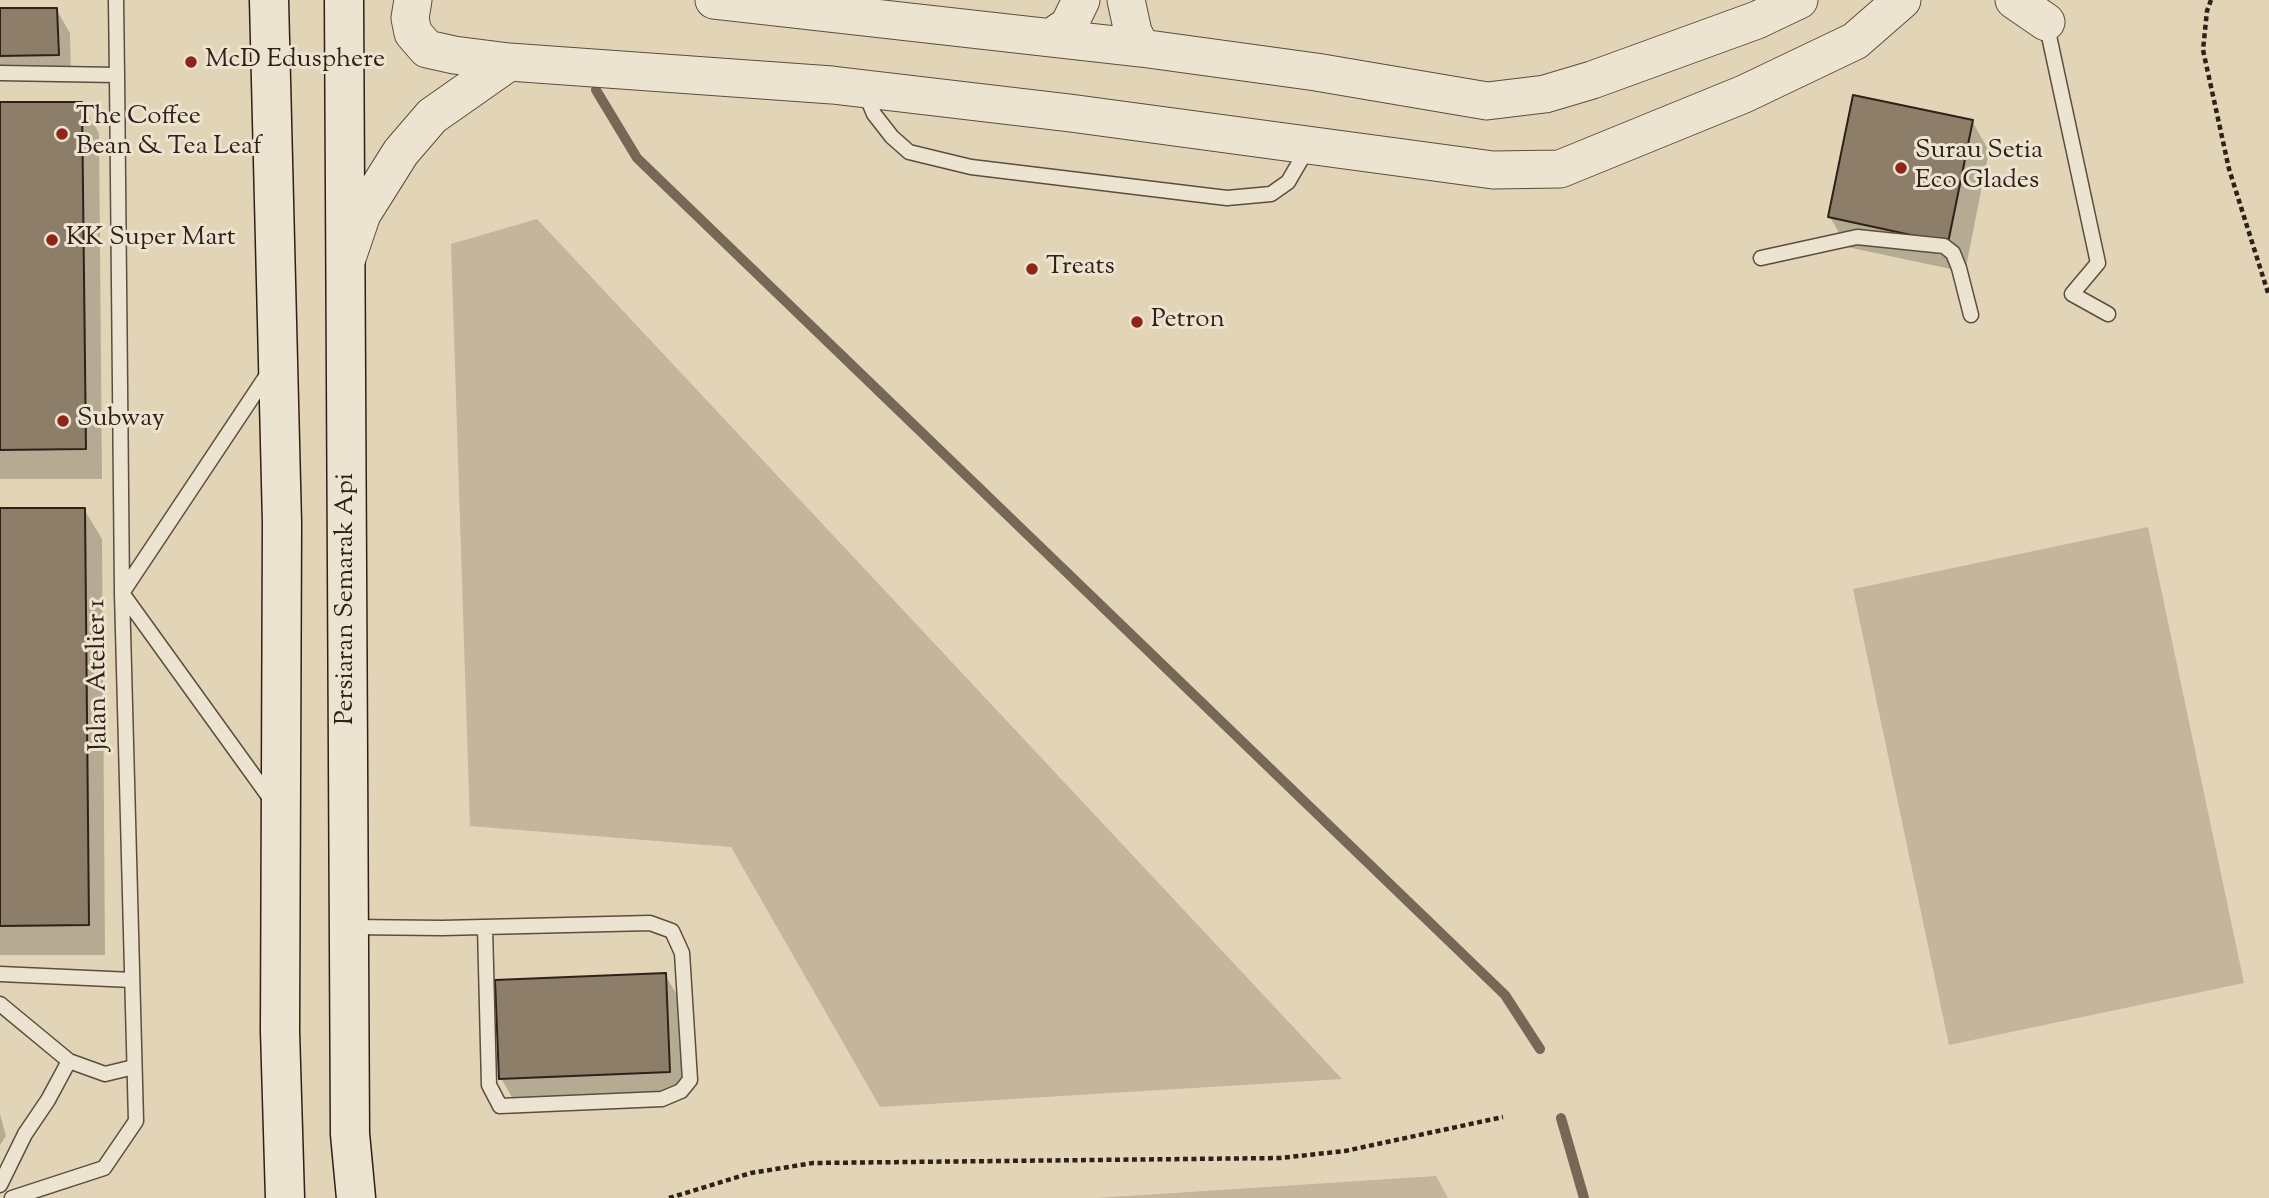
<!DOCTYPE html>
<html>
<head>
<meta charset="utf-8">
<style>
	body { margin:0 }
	canvas { display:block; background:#e2d4b6 }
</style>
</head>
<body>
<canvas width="2269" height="1198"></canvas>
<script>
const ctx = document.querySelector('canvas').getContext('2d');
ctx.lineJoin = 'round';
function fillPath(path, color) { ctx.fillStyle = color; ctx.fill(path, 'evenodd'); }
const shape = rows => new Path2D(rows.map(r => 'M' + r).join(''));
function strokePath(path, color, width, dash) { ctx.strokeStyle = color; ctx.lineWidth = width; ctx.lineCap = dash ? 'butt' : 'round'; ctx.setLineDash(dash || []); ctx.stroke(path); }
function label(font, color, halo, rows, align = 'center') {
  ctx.font = font + ' "Sorts Mill Goudy",serif'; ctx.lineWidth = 6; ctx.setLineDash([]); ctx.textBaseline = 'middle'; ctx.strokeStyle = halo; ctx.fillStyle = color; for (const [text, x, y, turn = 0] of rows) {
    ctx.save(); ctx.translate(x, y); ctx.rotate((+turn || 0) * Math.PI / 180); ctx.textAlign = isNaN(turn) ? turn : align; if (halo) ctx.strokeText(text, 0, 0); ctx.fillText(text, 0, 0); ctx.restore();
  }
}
fillPath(shape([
	[537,219,1342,1079,880,1107,731,847,470,826,451,244],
	[2148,527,2244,983,1949,1045,1853,589],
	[1436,1176,1448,1198,1097,1198]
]), '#c4b59b');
fillPath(shape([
	[56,9,70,33,71,78,0,79,0,10],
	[81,103,99,133,102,479,0,479,0,104],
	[1972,121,1989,151,1965,272,1847,247,1830,217],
	[0,509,84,509,102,539,105,955,0,955],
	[665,975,679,998,683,1095,514,1101,501,1078],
	[0,1114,6,1136,0,1145]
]), '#0003');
strokePath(shape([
	[596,90,637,158,1505,995,1540,1049],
	[1561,1118,1584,1198]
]), '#766756', 10);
const building = shape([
	[0,8,57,8,59,55,0,56,0,8],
	[1853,95,1973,120,1948,243,1828,217,1853,95],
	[0,102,82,102,86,449,0,450,0,102],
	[0,508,85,508,89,925,0,926,0,508],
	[666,973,670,1072,499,1079,495,980,666,973]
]);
fillPath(building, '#8d7e6a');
strokePath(building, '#302018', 2);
const service = shape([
	[2046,22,2098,263,2072,294,2108,314],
	[0,73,117,75,116,0],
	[865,92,874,114,892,137,909,152,971,167,1227,198,1271,194,1288,182,1309,146],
	[1761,258,1857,237,1944,246,1953,253,1959,268,1971,315],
	[269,372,122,593,272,801],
	[350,927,442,928,650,923,672,931,682,953,690,1080,681,1091,662,1099,500,1106,489,1085,485,927],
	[0,974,132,980],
	[0,1004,69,1061,105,1074,134,1067],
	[0,1185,25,1134,48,1100,69,1061],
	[12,1198,104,1168,136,1121,122,593,117,75]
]);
const tertiary = shape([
	[413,0,410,18,413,33,427,49,454,55,509,62],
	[714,0,1141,48,1316,72,1487,101,1545,94,1592,80,1757,20,1799,0],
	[1126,0,1133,32,1141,48],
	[2014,0,2046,22],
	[1052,37,1069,25,1081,0],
	[347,258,362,214,401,152,432,116,509,62,832,85,1070,113,1493,170,1560,169,1744,94,1855,41,1902,0]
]);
const secondary = shape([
	[269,0,282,523,280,1031,285,1198],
	[344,0,350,1134,356,1198]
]);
strokePath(service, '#5c4d40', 17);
strokePath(tertiary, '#5c4d40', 39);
strokePath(secondary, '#302018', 41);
strokePath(shape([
	[2211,0,2207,11,2203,50,2229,169,2269,296],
	[669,1198,751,1173,813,1163,1280,1158,1345,1151,1503,1117]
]), '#302018', 4.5, [5, 3.5]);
strokePath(service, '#ece3d0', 14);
strokePath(tertiary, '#ece3d0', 37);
strokePath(secondary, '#ece3d0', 38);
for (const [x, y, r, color] of [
	[191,62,7,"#8f2418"],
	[62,134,7,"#8f2418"],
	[1901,168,7,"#8f2418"],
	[52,240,7,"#8f2418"],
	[1032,269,7,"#8f2418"],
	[1137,322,7,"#8f2418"],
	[63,421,7,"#8f2418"]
]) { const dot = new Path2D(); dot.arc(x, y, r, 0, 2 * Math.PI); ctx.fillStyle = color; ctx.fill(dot); strokePath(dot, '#ece3d0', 2.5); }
label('26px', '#302018', '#ece3d0', [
	["McD Edusphere",205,62],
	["The Coffee",76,119],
	["Bean & Tea Leaf",76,149],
	["Surau Setia",1915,153],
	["Eco Glades",1915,183],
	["KK Super Mart",66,240],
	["Treats",1046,269],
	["Petron",1151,322],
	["Subway",77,421]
], 'left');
label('26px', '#302018', '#ece3d0', [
	["Persiaran Semarak Api",348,599,-90],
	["Jalan Atelier 1",100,675,-91]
]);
</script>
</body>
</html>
